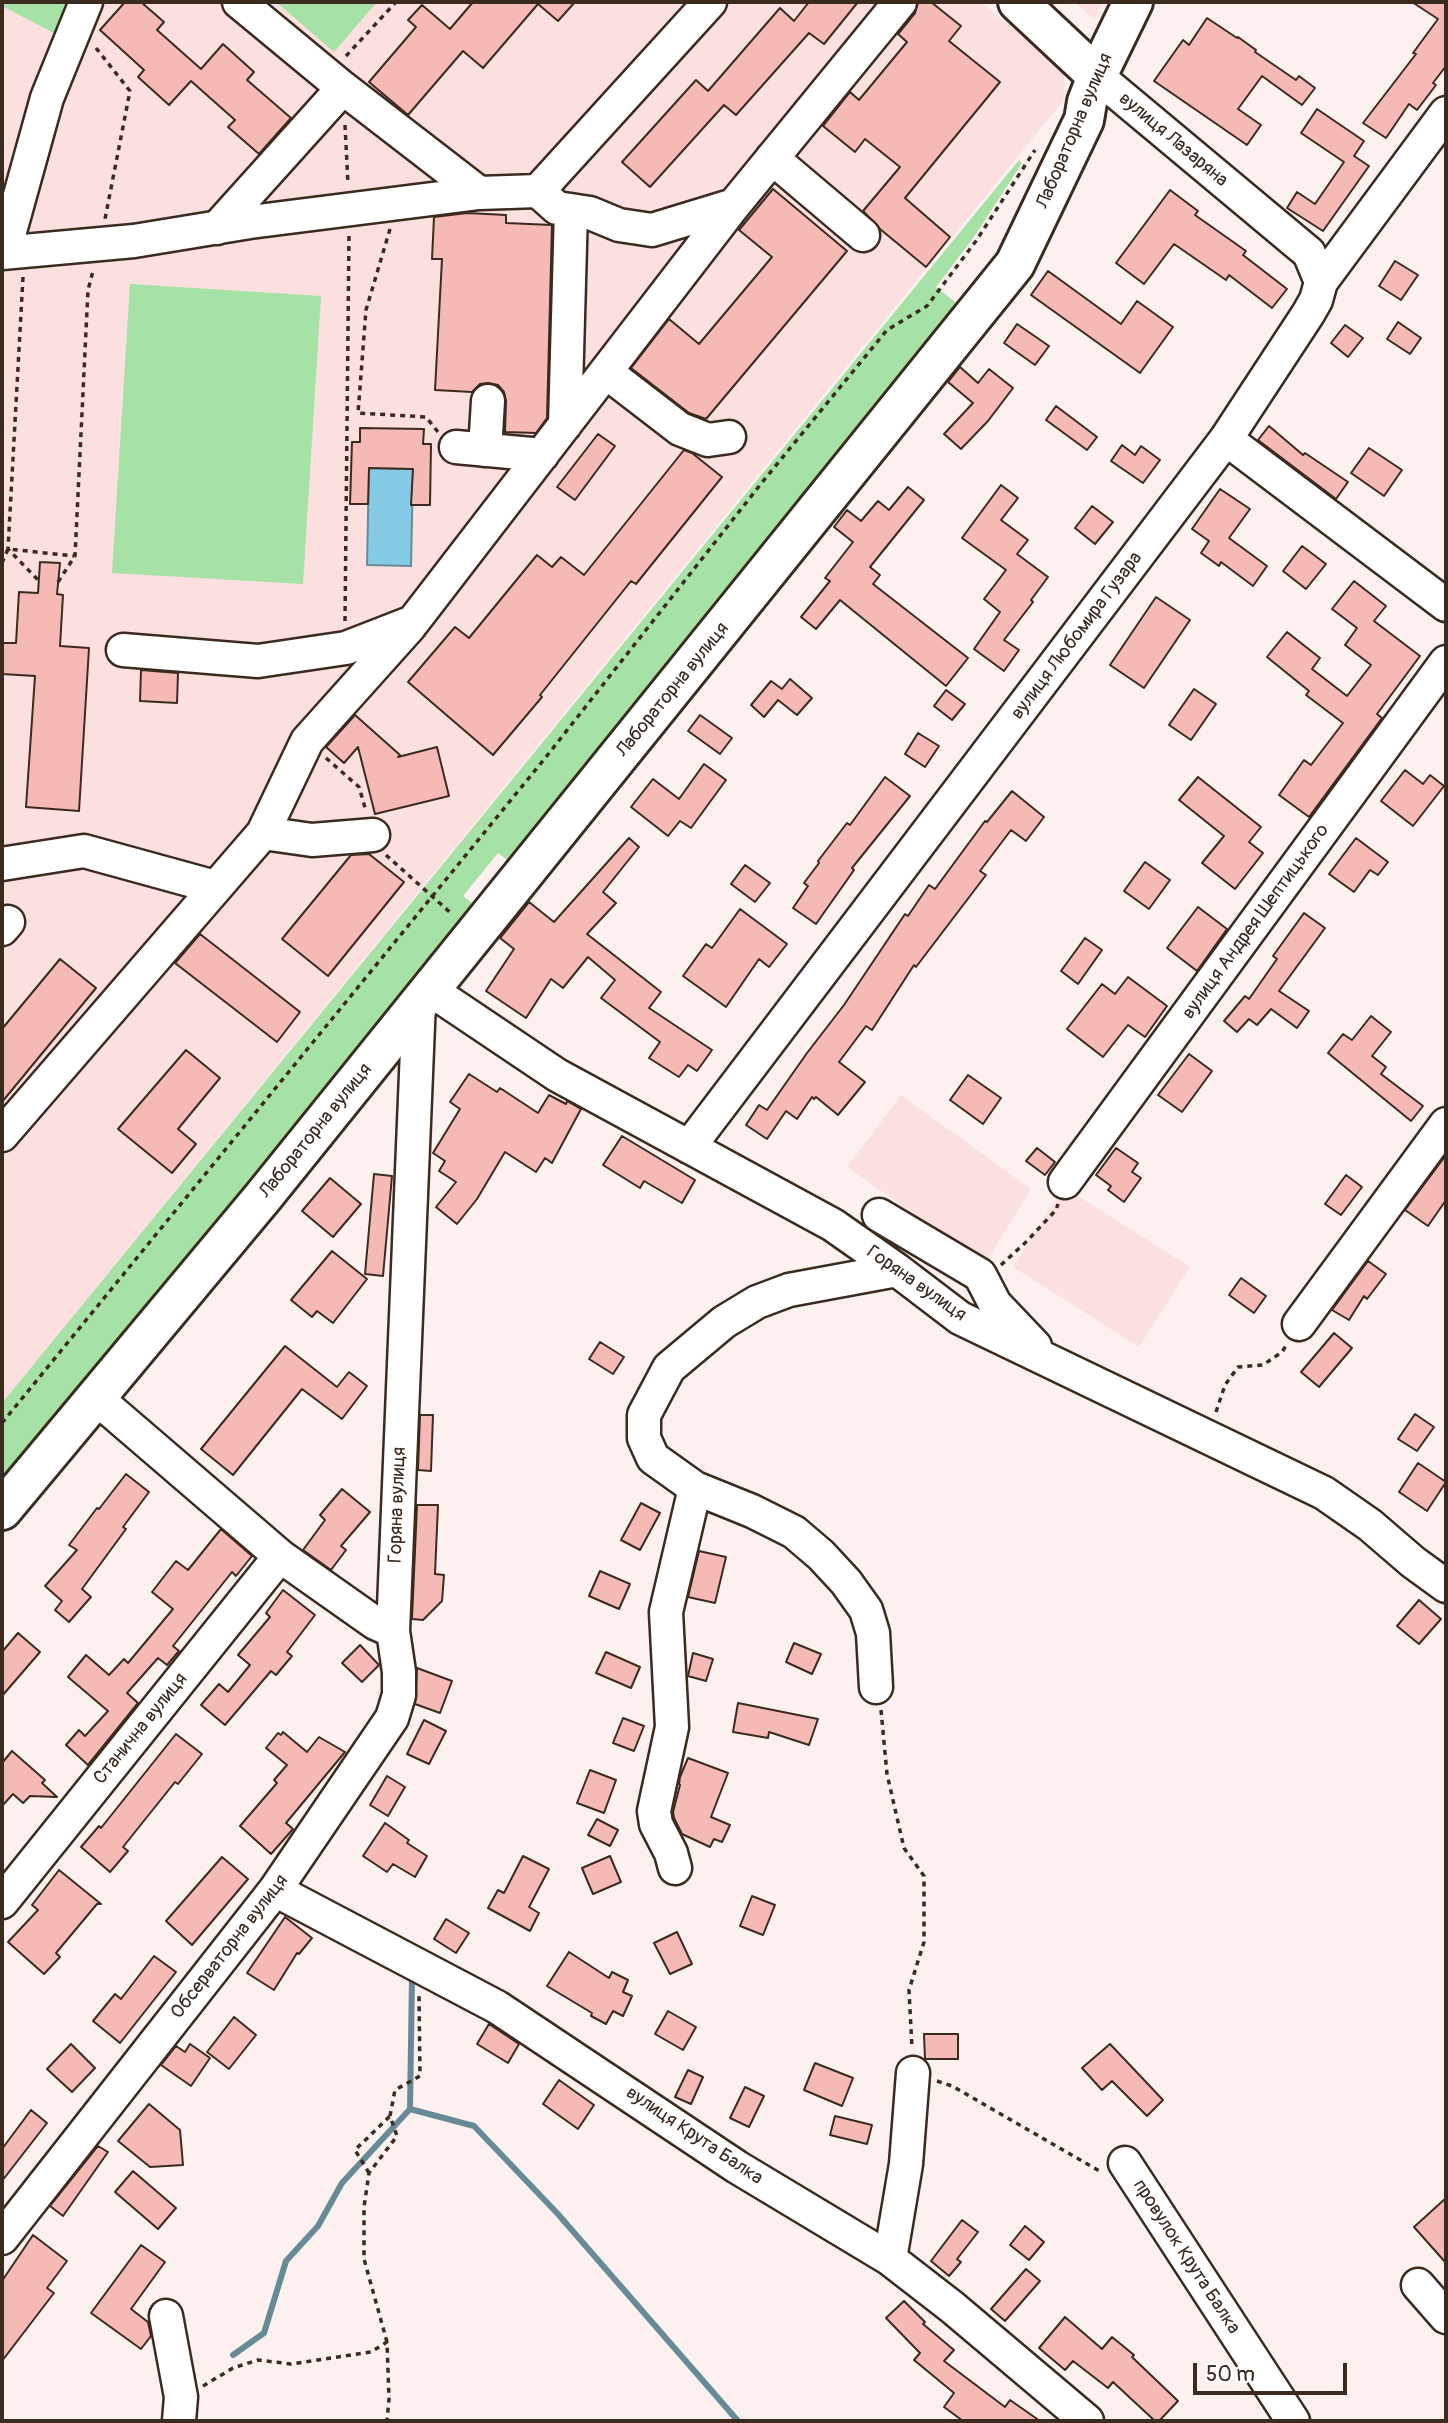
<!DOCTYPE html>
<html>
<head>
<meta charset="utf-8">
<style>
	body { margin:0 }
	#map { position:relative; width:1448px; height:2423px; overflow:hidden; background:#fdf1f0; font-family:Pangolin,sans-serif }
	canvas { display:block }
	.frame { position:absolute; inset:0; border:4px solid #3b2a1e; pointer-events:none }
	.scale { position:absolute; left:1193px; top:2363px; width:154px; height:32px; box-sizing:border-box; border:4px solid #3b2a1e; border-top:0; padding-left:9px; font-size:21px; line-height:24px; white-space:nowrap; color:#3b2a1e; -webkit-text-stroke:5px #fff; paint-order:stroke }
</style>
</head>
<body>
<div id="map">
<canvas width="1448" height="2423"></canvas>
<div class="frame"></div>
<div class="scale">50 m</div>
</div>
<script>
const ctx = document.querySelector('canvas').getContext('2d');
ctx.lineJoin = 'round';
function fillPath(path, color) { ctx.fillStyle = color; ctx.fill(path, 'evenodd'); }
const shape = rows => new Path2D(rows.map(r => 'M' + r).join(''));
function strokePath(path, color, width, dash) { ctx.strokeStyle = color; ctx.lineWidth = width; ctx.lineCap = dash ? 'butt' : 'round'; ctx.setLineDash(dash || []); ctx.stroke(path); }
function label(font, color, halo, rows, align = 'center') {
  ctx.font = font + ' Pangolin,sans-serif'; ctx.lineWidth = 6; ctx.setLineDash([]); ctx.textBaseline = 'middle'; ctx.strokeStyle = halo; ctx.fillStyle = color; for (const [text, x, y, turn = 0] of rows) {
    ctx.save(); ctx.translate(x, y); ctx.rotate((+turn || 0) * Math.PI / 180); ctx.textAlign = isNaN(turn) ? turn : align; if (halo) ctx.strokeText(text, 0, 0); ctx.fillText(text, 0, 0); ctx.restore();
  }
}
fillPath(shape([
	[2,2,980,2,1064,69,1064,100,2,1403],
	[1074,2,1103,2,1094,19],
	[901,1095,1031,1189,985,1264,847,1167],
	[1064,1187,1190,1267,1139,1347,1013,1267]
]), '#fbe0df');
fillPath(shape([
	[2,2,67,2,54,33,2,6],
	[276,2,377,2,334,52],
	[1019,160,1022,163,974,237,936,287,959,305,514,865,498,853,463,896,478,908,2,1491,2,1403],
	[130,284,321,296,303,584,112,573]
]), '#a6e1a6');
const water = shape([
	[369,468,413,469,411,566,367,565,369,468]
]);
fillPath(water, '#85cbe6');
strokePath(water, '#678b96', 2);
strokePath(shape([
	[410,2109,412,1977],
	[233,2355,264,2333,286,2261,318,2226,342,2183,410,2109,474,2126,557,2213,738,2421]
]), '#678b96', 6);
const building = shape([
	[125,2,141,2,164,22,157,30,201,69,223,44,254,72,247,80,291,118,259,154,228,127,235,120,191,81,169,105,138,77,144,70,100,30,125,2],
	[473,2,575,2,558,21,538,4,483,68,463,51,408,115,369,82,416,27,408,20,422,5,450,29,473,2],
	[809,2,858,2,824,44,809,33,736,115,724,105,650,187,622,162,696,80,708,91,780,8,794,21,809,2],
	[918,2,931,2,961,26,949,41,1000,82,905,198,950,237,926,267,880,229,863,211,900,167,865,139,855,152,823,126,850,92,859,100,907,42,898,34,915,13,918,2],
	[1412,2,1446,2,1446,66,1433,83,1436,85,1417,110,1409,104,1386,138,1363,123,1416,54,1413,53,1438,19,1412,2],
	[1207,18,1237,38,1238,37,1256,50,1255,52,1296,80,1299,76,1315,88,1302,105,1262,76,1238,109,1261,125,1247,145,1154,81,1183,40,1189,45,1207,18],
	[1317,109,1364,141,1354,156,1369,166,1323,231,1287,208,1297,192,1315,204,1344,162,1301,133,1317,109],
	[773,189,847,251,706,419,689,413,631,368,669,319,699,344,772,257,739,230,773,189],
	[1170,190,1198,211,1195,215,1246,251,1243,255,1287,289,1272,308,1229,275,1226,280,1174,244,1144,284,1116,263,1170,190],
	[467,213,506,215,506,223,552,225,547,418,536,433,505,432,506,401,504,392,498,385,488,383,480,384,472,392,435,390,442,259,432,259,434,217,467,213],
	[1395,261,1418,275,1401,300,1379,286,1395,261],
	[1048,271,1121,324,1137,301,1173,327,1140,373,1031,295,1048,271],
	[1398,322,1421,338,1410,354,1387,339,1398,322],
	[1017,324,1049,346,1035,365,1004,343,1017,324],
	[1345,325,1363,338,1348,357,1331,343,1345,325],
	[960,367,978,383,989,369,1013,388,988,421,961,449,944,434,973,403,948,382,960,367],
	[1056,406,1097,437,1087,450,1046,420,1056,406],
	[1269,426,1303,455,1305,453,1348,482,1336,499,1258,440,1269,426],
	[360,428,424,429,423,444,431,444,430,505,411,505,413,469,369,468,368,504,350,504,352,442,360,442,360,428],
	[598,434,615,446,575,500,557,487,598,434],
	[1122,445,1135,455,1141,446,1160,460,1143,483,1111,461,1122,445],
	[1369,448,1402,470,1384,496,1351,473,1369,448],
	[684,450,692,453,722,477,636,584,631,581,540,695,542,697,493,755,408,682,455,627,469,638,537,555,552,567,561,557,584,575,684,450],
	[1001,485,1018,498,1001,520,1028,540,1017,554,1048,577,1031,600,1033,602,1004,640,1019,650,1004,671,974,649,1000,612,984,599,1006,570,962,538,1001,485],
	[908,487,924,500,870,567,880,575,873,584,968,658,946,686,840,600,816,629,801,617,830,581,825,578,853,542,834,527,847,510,861,521,878,501,889,510,908,487],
	[1220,489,1250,509,1229,538,1267,566,1253,586,1221,562,1219,566,1201,553,1209,541,1192,529,1220,489],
	[1092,506,1113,522,1095,544,1075,528,1092,506],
	[1302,546,1326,564,1306,589,1283,571,1302,546],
	[40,562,60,563,57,594,63,595,60,646,89,648,79,811,26,807,35,676,2,674,2,643,16,643,19,592,38,593,40,562],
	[1354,581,1386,606,1374,621,1420,656,1377,714,1382,718,1309,817,1279,795,1304,760,1311,765,1343,723,1306,695,1309,691,1267,657,1287,632,1320,658,1312,669,1347,696,1371,665,1345,645,1357,628,1332,609,1354,581],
	[1156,597,1190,620,1144,688,1110,665,1156,597],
	[141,670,178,673,177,703,140,701,141,670],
	[790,679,812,698,797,715,778,700,764,717,751,705,771,681,782,689,790,679],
	[1194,689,1216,704,1191,740,1169,725,1194,689],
	[946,690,965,704,952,720,934,706,946,690],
	[355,715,400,755,398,757,437,747,449,796,375,814,358,747,344,763,326,747,355,715],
	[700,715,732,738,720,754,688,731,700,715],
	[918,733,939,746,925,767,905,754,918,733],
	[704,764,726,780,691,828,680,821,668,836,631,807,653,779,679,799,704,764],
	[1405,770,1423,784,1430,775,1444,786,1413,826,1381,801,1405,770],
	[885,777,910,796,852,868,854,870,816,924,793,908,808,886,804,883,819,863,818,861,847,823,850,825,885,777],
	[1198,777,1261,827,1249,842,1263,853,1235,889,1202,863,1224,836,1179,800,1198,777],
	[1012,791,1044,817,1026,841,1011,830,980,871,986,875,916,967,914,965,872,1030,866,1026,839,1062,865,1082,838,1115,816,1097,814,1099,812,1097,797,1119,786,1111,767,1139,746,1125,759,1105,767,1110,807,1053,844,1005,905,914,908,916,929,885,935,889,985,821,987,822,1012,791],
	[629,838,639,847,603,892,616,903,587,934,661,992,649,1008,712,1050,697,1071,688,1065,679,1077,649,1058,660,1042,601,998,615,980,588,957,563,988,551,979,526,1018,486,991,514,949,500,938,529,902,554,922,629,838],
	[1356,838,1388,862,1378,875,1370,870,1354,892,1329,874,1356,838],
	[369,854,404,882,328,976,282,939,351,855,369,854],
	[1145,862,1170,880,1149,909,1124,891,1145,862],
	[745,865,770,883,755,902,731,884,745,865],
	[1198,907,1227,929,1197,971,1167,948,1198,907],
	[740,909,787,944,769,967,759,959,726,1007,683,976,706,944,712,948,740,909],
	[1304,913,1325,928,1279,991,1309,1011,1297,1028,1271,1009,1257,1025,1249,1019,1237,1032,1224,1021,1245,996,1249,999,1277,959,1273,956,1304,913],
	[200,934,300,1012,277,1042,175,963,200,934],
	[1085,938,1102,950,1078,984,1061,971,1085,938],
	[60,959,96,988,2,1102,2,1029,60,959],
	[1128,977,1167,1006,1145,1037,1128,1025,1103,1057,1067,1029,1102,984,1115,994,1128,977],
	[1371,1016,1391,1032,1372,1056,1386,1067,1381,1074,1423,1106,1411,1121,1328,1053,1343,1034,1352,1040,1371,1016],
	[186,1050,220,1078,178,1129,196,1144,172,1173,118,1129,186,1050],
	[1189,1054,1212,1071,1182,1112,1158,1095,1189,1054],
	[469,1074,497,1092,500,1088,538,1113,549,1095,566,1104,567,1101,581,1109,552,1163,545,1158,536,1172,505,1152,477,1199,457,1224,436,1207,456,1182,439,1171,445,1161,433,1153,460,1109,450,1102,469,1074],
	[968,1075,1001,1098,983,1124,950,1100,968,1075],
	[622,1136,695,1180,682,1203,644,1181,640,1188,603,1165,622,1136],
	[1037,1148,1055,1162,1045,1175,1026,1161,1037,1148],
	[1116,1148,1138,1163,1132,1172,1141,1178,1124,1202,1108,1190,1111,1186,1096,1175,1116,1148],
	[1446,1155,1446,1200,1428,1226,1405,1210,1446,1155],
	[374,1174,392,1176,383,1276,365,1274,374,1174],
	[1346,1175,1362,1187,1341,1215,1325,1204,1346,1175],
	[330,1178,361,1204,333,1237,302,1211,330,1178],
	[332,1251,367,1279,333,1323,317,1311,312,1317,291,1300,332,1251],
	[1368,1261,1386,1274,1367,1299,1364,1296,1349,1320,1332,1310,1368,1261],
	[1241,1278,1266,1296,1254,1313,1229,1295,1241,1278],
	[1334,1333,1352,1348,1319,1387,1301,1372,1334,1333],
	[600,1342,624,1357,613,1374,589,1359,600,1342],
	[285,1346,337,1387,349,1372,367,1386,342,1419,302,1389,233,1475,201,1449,285,1346],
	[1415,1414,1434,1427,1417,1451,1398,1439,1415,1414],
	[420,1415,433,1415,431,1471,418,1470,420,1415],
	[1418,1463,1446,1482,1427,1511,1399,1492,1418,1463],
	[126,1474,149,1492,123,1527,126,1529,82,1589,91,1597,69,1622,55,1610,62,1601,45,1586,77,1550,69,1545,97,1508,99,1509,126,1474],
	[342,1489,370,1512,341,1546,346,1550,331,1570,303,1550,325,1520,320,1515,342,1489],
	[641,1503,660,1513,640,1550,621,1540,641,1503],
	[417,1505,438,1505,435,1574,444,1575,442,1601,423,1620,412,1619,417,1505],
	[221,1529,252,1556,236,1576,232,1572,173,1646,179,1651,167,1665,158,1658,127,1693,138,1703,88,1765,66,1745,79,1730,85,1736,108,1711,68,1677,86,1655,109,1675,124,1659,128,1663,173,1609,152,1592,176,1561,188,1570,221,1529],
	[699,1551,726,1557,715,1603,688,1597,699,1551],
	[600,1571,630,1584,619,1609,589,1596,600,1571],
	[283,1590,315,1615,287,1652,292,1656,276,1675,271,1671,225,1725,201,1705,219,1684,228,1692,250,1665,238,1655,270,1617,266,1613,283,1590],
	[1419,1600,1441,1619,1419,1644,1397,1626,1419,1600],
	[18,1633,40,1652,2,1696,2,1652,18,1633],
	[794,1643,821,1654,812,1674,786,1662,794,1643],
	[360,1645,379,1665,362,1682,342,1663,360,1645],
	[606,1652,640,1667,631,1688,596,1673,606,1652],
	[693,1653,713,1659,706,1681,688,1676,693,1653],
	[417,1668,452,1681,440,1713,415,1704,417,1668],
	[738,1703,818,1719,809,1745,769,1732,768,1738,733,1732,738,1703],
	[623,1718,644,1726,634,1751,613,1743,623,1718],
	[424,1720,446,1731,429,1764,407,1754,424,1720],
	[283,1732,307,1752,319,1737,345,1752,286,1823,293,1829,271,1854,240,1826,277,1783,274,1780,287,1765,266,1748,278,1733,281,1735,283,1732],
	[176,1734,202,1754,178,1784,175,1782,123,1847,128,1851,110,1872,81,1847,99,1826,101,1828,176,1734],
	[12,1751,45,1780,42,1783,57,1797,30,1796,23,1803,13,1794,2,1806,2,1763,12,1751],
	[688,1758,728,1773,711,1817,730,1825,722,1842,714,1839,710,1847,682,1834,674,1818,673,1812,680,1785,679,1784,680,1777,688,1758],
	[590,1770,616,1780,604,1813,577,1803,590,1770],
	[387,1776,405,1787,388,1816,370,1805,387,1776],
	[597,1819,618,1830,610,1846,588,1835,597,1819],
	[385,1823,409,1840,407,1843,427,1856,415,1877,393,1864,387,1872,363,1856,385,1823],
	[523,1856,549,1869,529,1907,539,1913,530,1931,488,1908,498,1890,504,1893,523,1856],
	[610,1856,621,1882,593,1894,582,1868,610,1856],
	[222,1857,248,1879,192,1945,166,1921,222,1857],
	[59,1870,101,1904,97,1904,56,1953,60,1957,44,1974,8,1942,38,1910,32,1905,59,1870],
	[752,1896,775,1905,763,1935,740,1926,752,1896],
	[285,1917,312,1938,299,1954,297,1953,274,1990,247,1973,285,1917],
	[446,1919,469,1933,456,1953,434,1939,446,1919],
	[677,1932,692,1964,670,1974,654,1943,677,1932],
	[569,1952,609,1978,612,1972,628,1980,623,1992,632,1996,623,2016,613,2011,606,2024,591,2016,592,2013,547,1986,569,1952],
	[154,1956,176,1972,120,2043,93,2021,115,1994,121,1999,154,1956],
	[668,2011,696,2027,683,2050,655,2034,668,2011],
	[234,2017,256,2035,229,2069,207,2052,234,2017],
	[489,2024,519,2044,508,2063,477,2044,489,2024],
	[924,2034,958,2034,958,2059,925,2059,924,2034],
	[71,2044,95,2068,72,2092,47,2069,71,2044],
	[190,2044,210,2058,191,2086,161,2065,176,2046,185,2052,190,2044],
	[1110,2044,1163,2100,1147,2116,1112,2081,1102,2090,1082,2068,1110,2044],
	[815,2063,853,2078,842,2106,804,2090,815,2063],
	[688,2070,703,2077,691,2104,675,2097,688,2070],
	[559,2080,594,2105,578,2129,543,2104,559,2080],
	[745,2087,764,2096,749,2127,730,2118,745,2087],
	[149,2104,180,2130,183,2165,150,2167,118,2141,149,2104],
	[31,2110,47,2123,2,2181,2,2149,31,2110],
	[835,2116,872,2125,867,2144,830,2135,835,2116],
	[98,2146,108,2152,63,2216,50,2206,98,2146],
	[133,2171,176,2208,158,2229,115,2192,133,2171],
	[1446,2198,1446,2263,1414,2227,1446,2198],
	[962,2220,978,2232,957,2259,961,2262,949,2276,931,2261,962,2220],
	[1025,2226,1044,2242,1029,2260,1010,2245,1025,2226],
	[33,2235,67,2261,47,2288,54,2293,2,2361,2,2281,33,2235],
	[141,2245,165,2262,131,2309,148,2322,151,2336,141,2349,91,2313,141,2245],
	[1026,2269,1040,2281,1005,2321,991,2309,1026,2269],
	[904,2301,925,2322,923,2324,954,2350,944,2361,1005,2407,1010,2400,1040,2421,963,2421,944,2407,954,2393,914,2360,920,2353,886,2318,904,2301],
	[1065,2317,1102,2349,1112,2337,1134,2355,1132,2357,1178,2401,1159,2421,1155,2421,1113,2382,1108,2388,1073,2361,1065,2370,1039,2348,1065,2317]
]);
fillPath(building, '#f6bab6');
strokePath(building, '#3b2a1e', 2);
const minor = shape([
	[239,2,343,88,479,193],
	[1097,76,1309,253,1321,282],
	[772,158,863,235],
	[538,191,710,2],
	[217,228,343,88],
	[2,253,134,241,250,222,479,193,538,191,557,208,590,213,619,225,652,230,734,205,900,2],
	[4,253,47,98,86,2],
	[606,372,680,429,708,440,729,437],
	[565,425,571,210],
	[1226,439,1446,605],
	[456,447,542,455],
	[485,450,488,401],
	[123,650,258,661,346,648,413,622,734,205],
	[263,833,312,840,373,835],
	[2,864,84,851,215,887],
	[2,929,8,922],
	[429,989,557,1075,833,1225,897,1270,960,1318,1324,1493,1370,1525,1413,1562,1446,1586],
	[2,1135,263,833,307,741,410,626],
	[689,1147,1226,439,1308,314,1316,300,1321,282,1446,113],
	[1065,1182,1446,662],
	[879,1215,980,1275,995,1304,1035,1346],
	[1299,1324,1446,1124],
	[95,1397,280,1556,375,1623,393,1631],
	[876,1687,873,1633,866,1610,846,1582,821,1555,794,1532,752,1511,695,1488,653,1458,644,1438,644,1415,669,1368,724,1322,757,1302,789,1290,897,1270],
	[675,1868,671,1853,656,1824,654,1811,672,1727,666,1612,695,1488],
	[275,1890,497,2007,737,2167,890,2259,952,2307,1087,2421],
	[2,1902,280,1556],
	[1125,2163,1293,2421],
	[2,2238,275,1890,392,1718,399,1695,399,1672,393,1631,419,1001],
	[890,2259,906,2164,913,2073],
	[1418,2285,1446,2317],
	[166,2316,181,2397,179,2421]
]);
const major = shape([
	[1018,2,1097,76],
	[2,1510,263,1197,1015,264,1084,120,1087,102,1097,76,1133,2]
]);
strokePath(minor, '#3b2a1e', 37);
strokePath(major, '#3b2a1e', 44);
strokePath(shape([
	[96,48,130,91,105,219],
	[346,56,396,2],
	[345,125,348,184],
	[390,229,366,310,358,413,426,417,438,432],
	[23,277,8,549,39,581],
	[2,563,8,549,74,556],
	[58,582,75,556,88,290,93,271],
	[345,621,349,234],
	[326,758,359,787,366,811],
	[386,855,453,915],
	[1001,1265,1026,1242,1056,1210,1058,1204],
	[1216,1412,1225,1385,1238,1367,1263,1365,1282,1352,1287,1344],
	[2,1423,546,757,764,480,887,330,927,306,976,241,1035,150],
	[881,1710,887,1774,904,1848,924,1876,924,1942,909,1990,912,2048],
	[937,2081,952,2086,1101,2172],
	[369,2173,355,2150,390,2116],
	[387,2342,364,2259,364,2207,369,2173,397,2136,390,2116,395,2090,420,2076,419,1994],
	[203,2386,233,2368,258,2360,291,2364,324,2359,371,2352,387,2342,389,2399,387,2421]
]), '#3b2a1e', 3.5, [5, 5]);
strokePath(minor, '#fff', 32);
strokePath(major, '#fff', 38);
label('19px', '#3b2a1e', '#fff', [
	["Лабораторна вулиця",1075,131,-67],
	["вулиця Лазаряна",1173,140,40],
	["вулиця Любомира Гузара",1077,636,-53],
	["Лабораторна вулиця",673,690,-51],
	["вулиця Андрея Шептицького",1256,922,-54],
	["Лабораторна вулиця",316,1131,-51],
	["Горяна вулиця",916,1284,35],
	["Горяна вулиця",398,1505,-88],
	["Станична вулиця",141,1729,-51],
	["Обсерваторна вулиця",230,1947,-52],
	["вулиця Крута Балка",694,2136,34],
	["провулок Крута Балка",1186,2257,57]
]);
</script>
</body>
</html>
